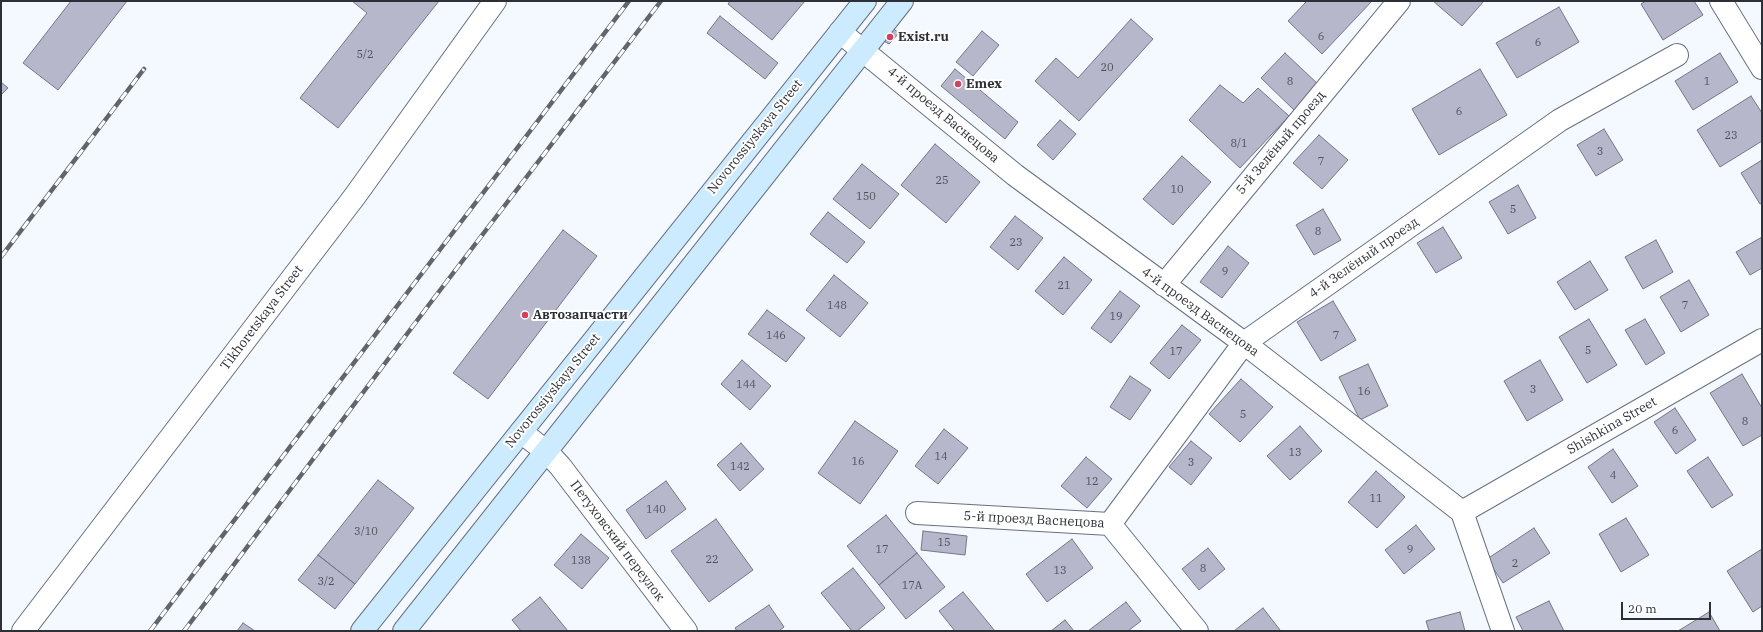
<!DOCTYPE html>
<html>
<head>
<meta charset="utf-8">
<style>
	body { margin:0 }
	#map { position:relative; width:1763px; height:632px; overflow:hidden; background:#f4f8ff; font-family:"IBM Plex Serif",serif }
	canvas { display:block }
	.frame { position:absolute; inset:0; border:2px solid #2d3137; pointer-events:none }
	.scale { position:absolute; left:1621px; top:602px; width:90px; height:18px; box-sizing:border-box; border:2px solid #2d3137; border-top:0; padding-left:5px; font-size:12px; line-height:14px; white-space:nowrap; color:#2d3137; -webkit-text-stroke:3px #fff; paint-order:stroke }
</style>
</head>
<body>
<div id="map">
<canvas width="1763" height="632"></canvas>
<div class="frame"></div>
<div class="scale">20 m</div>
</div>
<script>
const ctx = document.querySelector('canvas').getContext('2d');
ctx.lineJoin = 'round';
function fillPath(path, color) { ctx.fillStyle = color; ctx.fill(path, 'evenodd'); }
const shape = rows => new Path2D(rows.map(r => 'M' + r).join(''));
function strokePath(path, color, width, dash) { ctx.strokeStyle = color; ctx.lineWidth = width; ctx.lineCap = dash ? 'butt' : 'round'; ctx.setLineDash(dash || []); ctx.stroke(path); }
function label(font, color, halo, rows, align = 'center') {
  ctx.font = font + ' "IBM Plex Serif",serif'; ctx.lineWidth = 4; ctx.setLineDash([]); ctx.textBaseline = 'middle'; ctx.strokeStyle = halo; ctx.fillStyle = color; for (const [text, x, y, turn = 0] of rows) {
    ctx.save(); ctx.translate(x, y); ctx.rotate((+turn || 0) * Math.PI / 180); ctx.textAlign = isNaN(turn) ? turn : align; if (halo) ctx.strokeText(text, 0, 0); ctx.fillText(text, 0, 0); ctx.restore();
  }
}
const building = shape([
	[71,1,127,1,58,90,23,63,71,1],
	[352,1,439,1,338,128,300,98,367,13,352,1],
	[730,1,805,1,772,40,728,4,730,1],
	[1307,1,1372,1,1322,54,1288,21,1307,1],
	[1433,1,1484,1,1462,26,1433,1],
	[1646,1,1694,1,1703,15,1663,40,1641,4,1646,1],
	[1559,7,1579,42,1517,78,1496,43,1559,7],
	[720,16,778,63,765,79,707,33,720,16],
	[1131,19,1153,39,1079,121,1035,81,1056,58,1078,78,1131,19],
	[891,27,899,33,889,44,882,40,891,27],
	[982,31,999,45,973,76,956,62,982,31],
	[1285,53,1319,85,1294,110,1261,78,1285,53],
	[1720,53,1738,82,1693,110,1675,81,1720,53],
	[955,69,1018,122,1005,139,941,86,955,69],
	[1480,69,1507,115,1439,155,1412,109,1480,69],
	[1,82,8,88,1,95,1,82],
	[1220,85,1243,103,1258,88,1289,116,1240,168,1189,120,1220,85],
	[1751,96,1762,113,1762,141,1720,167,1697,130,1751,96],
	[1060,120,1076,134,1053,160,1037,145,1060,120],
	[1604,129,1623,160,1596,176,1577,145,1604,129],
	[1319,135,1348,160,1322,189,1293,163,1319,135],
	[935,144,980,182,946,223,901,185,935,144],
	[1182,156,1211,182,1173,225,1143,199,1182,156],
	[1762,160,1762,203,1760,204,1741,173,1762,160],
	[862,164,899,194,870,229,833,199,862,164],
	[1518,185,1536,218,1508,234,1489,202,1518,185],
	[1323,209,1341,240,1314,255,1296,225,1323,209],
	[828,212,865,242,847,263,810,234,828,212],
	[1015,216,1043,238,1018,270,990,247,1015,216],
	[1443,227,1462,258,1436,273,1417,243,1443,227],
	[563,230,597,256,488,399,453,373,563,230],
	[1762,237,1762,268,1750,275,1736,252,1762,237],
	[1656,240,1673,272,1643,289,1625,257,1656,240],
	[1228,246,1249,263,1222,298,1200,282,1228,246],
	[1064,257,1092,280,1063,315,1035,291,1064,257],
	[1590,261,1608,290,1575,310,1557,282,1590,261],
	[834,275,868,303,840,337,806,310,834,275],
	[1689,280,1709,315,1681,332,1660,297,1689,280],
	[1120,291,1140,306,1111,343,1091,328,1120,291],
	[1333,301,1356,340,1321,361,1297,322,1333,301],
	[767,310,805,338,786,362,748,334,767,310],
	[1589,319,1617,365,1587,383,1559,337,1589,319],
	[1645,319,1665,353,1646,365,1625,330,1645,319],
	[1182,325,1201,340,1169,379,1150,363,1182,325],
	[742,360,771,386,750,410,721,384,742,360],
	[1540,360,1563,400,1527,421,1504,381,1540,360],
	[1368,364,1388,406,1360,420,1339,377,1368,364],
	[1742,374,1762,408,1762,435,1743,446,1710,393,1742,374],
	[1130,376,1151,390,1130,420,1110,407,1130,376],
	[1241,379,1273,407,1240,442,1209,414,1241,379],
	[1675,408,1696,440,1676,454,1654,422,1675,408],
	[855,421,898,451,860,504,818,473,855,421],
	[1300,426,1322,451,1290,480,1267,456,1300,426],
	[944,429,968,448,938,484,915,466,944,429],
	[1191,441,1212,458,1191,485,1169,467,1191,441],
	[741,443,764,469,740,491,717,465,741,443],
	[1613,449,1638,486,1612,503,1588,467,1613,449],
	[1086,457,1112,479,1087,508,1061,486,1086,457],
	[1708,457,1733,495,1712,508,1687,471,1708,457],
	[1376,471,1405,497,1377,528,1348,502,1376,471],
	[378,480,414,508,355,584,318,555,378,480],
	[666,481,686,509,646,539,626,510,666,481],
	[886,515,917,553,879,585,847,546,886,515],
	[1626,518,1649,555,1621,572,1599,534,1626,518],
	[716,519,753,570,709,602,671,551,716,519],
	[1416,525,1435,549,1404,574,1385,550,1416,525],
	[1534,528,1550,553,1503,583,1487,559,1534,528],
	[923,531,967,536,965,555,921,550,923,531],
	[581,534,609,558,582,589,554,565,581,534],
	[1072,539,1093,568,1047,602,1026,574,1072,539],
	[1208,548,1225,569,1199,590,1182,569,1208,548],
	[1762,549,1762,606,1753,612,1727,571,1762,549],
	[917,553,945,587,906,619,879,585,917,553],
	[318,555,355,584,335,609,298,580,318,555],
	[853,568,885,608,857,631,852,631,821,593,853,568],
	[963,592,995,631,955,631,939,611,963,592],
	[540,597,568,631,521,631,512,620,540,597],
	[1549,601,1564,631,1523,631,1516,617,1549,601],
	[1126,602,1141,621,1128,631,1088,631,1126,602],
	[769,605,784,627,779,631,737,631,735,628,769,605],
	[1263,608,1280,630,1278,631,1234,631,1263,608],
	[1460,612,1465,631,1429,631,1426,621,1460,612],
	[1709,612,1720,631,1678,631,1709,612],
	[1065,620,1074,631,1051,631,1065,620],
	[243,623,255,631,237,631,243,623]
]);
fillPath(building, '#b6b7ca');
strokePath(building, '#757687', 1);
const minor = shape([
	[1721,1,1762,68],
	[840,32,1015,175,1244,343,1462,512,1503,631],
	[1164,285,1399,1],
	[521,432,547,452,560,466,686,631],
	[1462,512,1762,340],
	[917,513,1110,524,1197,631],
	[1110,524,1244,343,1560,120,1677,55],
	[23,631,355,196,495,1]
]);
const secondary = shape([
	[362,631,865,1],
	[404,631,902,1]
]);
strokePath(minor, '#687080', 24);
strokePath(secondary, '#687080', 24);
strokePath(minor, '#fff', 22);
strokePath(secondary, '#cdebfe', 22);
const rail = shape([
	[1,257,144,69],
	[150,631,629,1],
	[184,631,428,306,661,1]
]);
strokePath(rail, '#62666c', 4.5);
strokePath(rail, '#fff', 3, [9]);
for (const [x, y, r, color] of [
	[890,37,4,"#d2415d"],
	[958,84,4,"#d2415d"],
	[525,315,4,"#d2415d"]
]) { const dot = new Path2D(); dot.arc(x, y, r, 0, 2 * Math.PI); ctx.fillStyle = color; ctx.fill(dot); strokePath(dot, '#fff', 1.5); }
label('11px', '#4f525c', null, [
	["6",1321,37],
	["6",1538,43],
	["5/2",365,55],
	["20",1107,68],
	["8",1290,82],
	["1",1707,82],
	["6",1459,112],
	["23",1731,136],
	["8/1",1239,144],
	["3",1600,152],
	["7",1321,162],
	["25",942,181],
	["10",1177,190],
	["150",866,197],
	["5",1513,210],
	["8",1318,232],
	["23",1016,243],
	["9",1225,272],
	["21",1064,286],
	["148",837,306],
	["7",1685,306],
	["19",1116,317],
	["146",776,336],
	["7",1336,336],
	["5",1588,351],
	["17",1176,352],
	["144",746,385],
	["3",1533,390],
	["16",1364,392],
	["5",1243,415],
	["8",1745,422],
	["6",1675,431],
	["13",1295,453],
	["14",941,457],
	["16",858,462],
	["3",1191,463],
	["142",740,467],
	["4",1613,476],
	["12",1092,482],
	["11",1376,499],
	["140",656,510],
	["3/10",366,532],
	["15",944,543],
	["17",882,550],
	["9",1410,550],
	["22",712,560],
	["138",581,561],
	["2",1515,564],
	["8",1203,569],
	["13",1060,571],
	["3/2",326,582],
	["17А",912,586]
]);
label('bold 13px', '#2d3137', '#fff', [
	["Exist.ru",898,37],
	["Emex",966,84],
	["Автозапчасти",533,315]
], 'left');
label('13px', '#2d3137', '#fff', [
	["4-й проезд Васнецова",943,115,40],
	["Novorossiyskaya Street",755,137,-51],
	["5-й Зелёный проезд",1281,143,-50],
	["4-й Зелёный проезд",1364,258,-35],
	["4-й проезд Васнецова",1200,312,36],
	["Tikhoretskaya Street",262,318,-53],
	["Novorossiyskaya Street",553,391,-51],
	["Shishkina Street",1612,426,-30],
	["5-й проезд Васнецова",1034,520,3],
	["Петуховский переулок",617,541,53]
]);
</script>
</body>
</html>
